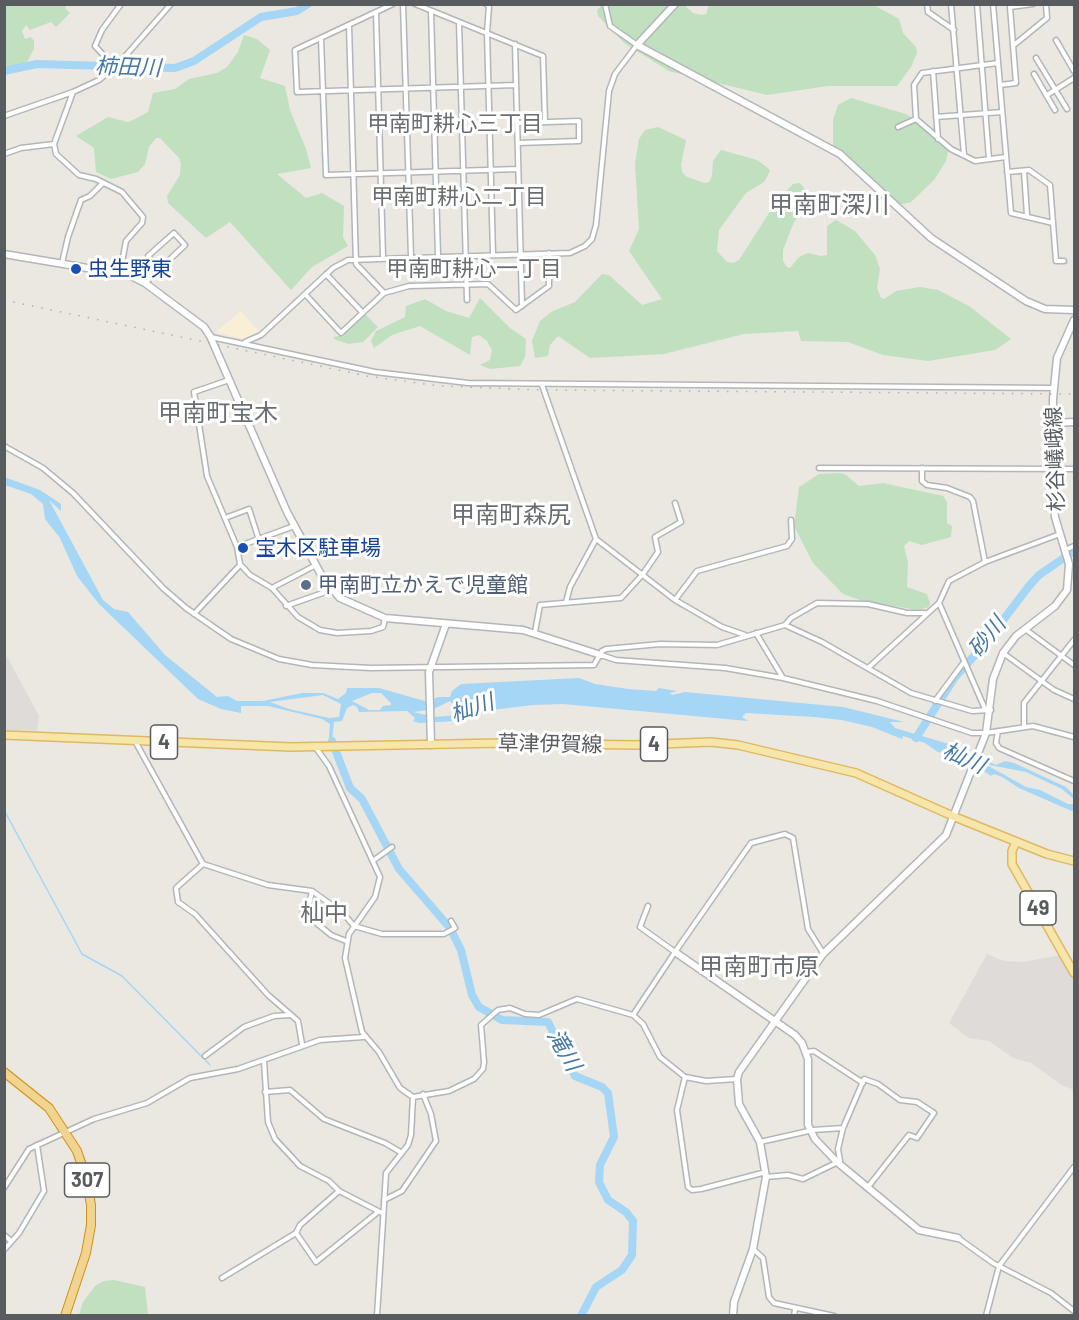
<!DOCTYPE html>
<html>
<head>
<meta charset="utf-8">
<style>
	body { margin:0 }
	#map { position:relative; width:1079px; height:1320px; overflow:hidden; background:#eae8e0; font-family:Barlow,sans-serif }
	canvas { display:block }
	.frame { position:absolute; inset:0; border:6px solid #595c5f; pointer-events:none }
</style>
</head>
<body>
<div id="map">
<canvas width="1079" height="1320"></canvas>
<div class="frame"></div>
</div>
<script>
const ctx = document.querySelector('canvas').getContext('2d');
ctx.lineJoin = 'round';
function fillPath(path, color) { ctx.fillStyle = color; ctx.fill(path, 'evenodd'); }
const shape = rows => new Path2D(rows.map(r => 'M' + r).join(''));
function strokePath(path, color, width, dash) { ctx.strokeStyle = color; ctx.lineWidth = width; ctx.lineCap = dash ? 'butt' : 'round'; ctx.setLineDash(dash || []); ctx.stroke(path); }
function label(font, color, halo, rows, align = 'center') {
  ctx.font = font + ' Barlow,"Noto Sans JP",sans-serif'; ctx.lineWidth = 6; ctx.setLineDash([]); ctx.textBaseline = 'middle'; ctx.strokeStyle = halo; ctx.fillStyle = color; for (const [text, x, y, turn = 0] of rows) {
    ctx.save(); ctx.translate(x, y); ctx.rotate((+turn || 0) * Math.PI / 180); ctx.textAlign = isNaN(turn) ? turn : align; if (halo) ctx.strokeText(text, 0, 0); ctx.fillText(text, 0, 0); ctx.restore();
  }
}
fillPath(shape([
	[241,311,260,333,243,339,216,332]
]), '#f9efd6');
fillPath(shape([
	[5,653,39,716,37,731,5,730],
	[987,954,1004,961,1024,962,1061,955,1074,979,1074,1090,1060,1084,1031,1063,1013,1058,989,1041,969,1038,949,1023]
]), '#dedbd8');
fillPath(shape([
	[5,4,67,5,65,8,70,13,56,27,51,22,30,30,26,25,22,31,25,39,31,37,34,41,34,49,27,62,5,70],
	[683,4,693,13,702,15,706,14,709,5,874,5,899,19,903,33,916,47,917,53,911,67,897,86,828,86,767,95,669,71,624,43,598,16,597,10,602,5],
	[244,35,257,39,270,50,260,78,285,86,290,110,306,149,311,168,277,174,306,198,322,193,344,206,343,237,348,246,312,267,291,290,230,222,206,238,168,203,167,196,180,175,181,164,179,158,160,138,156,138,149,147,145,164,138,172,111,179,96,172,94,148,76,136,108,117,128,122,135,119,148,112,153,93,175,89,189,79,217,73,227,67,238,52],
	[851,98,906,114,935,131,949,148,946,161,934,180,911,202,899,205,837,152,833,144,833,120,838,105],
	[658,127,686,140,681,165,682,172,687,177,705,183,709,182,712,176,713,161,721,150,757,160,768,168,770,171,764,182,746,193,719,230,717,251,727,262,733,263,739,260,776,202,793,184,800,183,815,201,803,210,794,222,783,250,783,261,787,267,790,268,799,257,808,253,821,256,827,255,827,226,836,220,855,231,875,255,880,269,877,288,881,298,884,299,896,291,920,287,938,290,969,306,1011,339,995,350,928,361,883,355,848,342,801,341,798,331,744,334,664,354,590,358,558,336,550,345,548,356,535,358,532,341,540,321,551,312,575,302,602,274,609,275,642,305,662,299,629,251,639,229,635,164,639,139,645,130],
	[480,298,510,328,526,339,525,357,520,366,490,369,480,365,490,360,492,350,487,341,479,335,472,337,470,355,420,326,392,335,374,348,371,341,376,331,405,317,406,306,425,299,446,311,469,318],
	[365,314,378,327,363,342,349,344,336,340,333,337,339,336],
	[840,473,846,475,859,486,883,483,943,496,947,502,947,523,952,526,951,537,922,545,909,541,904,546,908,563,907,587,927,594,930,604,929,607,918,610,863,601,843,594,813,563,794,526,799,487,819,474],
	[114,1280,145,1287,148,1315,79,1315,83,1302,95,1286,104,1281]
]), '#c0e0bf');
fillPath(shape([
	[4,477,40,490,61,504,61,511,49,500,103,600,114,609,128,612,165,655,217,697,228,696,237,701,263,701,302,693,323,693,338,699,346,693,347,688,379,688,428,702,438,697,450,697,452,691,461,684,579,678,595,684,628,689,656,691,659,688,677,691,670,693,672,695,685,692,843,707,904,722,890,722,895,728,959,747,996,765,1005,761,1014,763,1066,787,1074,795,1074,799,1062,789,1026,772,985,764,1026,787,1040,790,1068,804,1074,804,1074,812,1019,788,1002,777,994,774,991,776,965,758,938,752,925,743,903,736,902,739,872,727,842,720,814,717,746,713,742,717,748,721,563,704,533,705,492,710,458,721,419,723,413,721,415,718,407,711,359,712,357,707,353,705,347,708,342,721,334,722,332,740,338,752,334,750,329,738,330,724,322,719,268,706,241,706,241,713,221,709,198,699,99,604,77,576,60,538,45,519,43,504,31,494,5,485],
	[372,693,381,693,391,703,391,705,383,706,380,710,369,710,352,701],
	[323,695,341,704,339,717,329,718,289,709,270,702],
	[450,701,459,709,455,712,460,712,458,715,434,717,413,712,434,709]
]), '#a5d6f5');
strokePath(shape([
	[4,810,82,954,122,976,210,1065]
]), '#a5d6f5', 1.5);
strokePath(shape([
	[4,71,37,64,175,68,194,61,261,17,297,11,308,4],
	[916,738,955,677,984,645,1029,586,1039,575,1074,551],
	[332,741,350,788,362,799,399,869,450,928,461,950,472,995,479,1007,502,1020,548,1022,575,1076,602,1087,608,1093,614,1137,600,1165,599,1182,608,1200,626,1212,633,1221,632,1255,622,1270,596,1287,581,1316]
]), '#a5d6f5', 8);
const street = shape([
	[393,4,295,50,297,92,516,85],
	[403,4,411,257],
	[415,4,543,56,545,122],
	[486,4,489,6,487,33,493,254],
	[927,4,928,12,954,30],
	[951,4,964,155],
	[977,4,989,159],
	[993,4,1011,213,1053,223],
	[431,11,438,256],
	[376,12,383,257],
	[459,22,467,300],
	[349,25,356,264,384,293],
	[321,38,326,175,518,169],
	[1056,40,1074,71],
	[515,44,522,306],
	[1014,45,1047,18,1046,4],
	[1036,58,1067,109],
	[120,61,108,60,95,46,102,30,121,4],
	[998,63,922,73,914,85,916,119,951,149,975,161,1006,157],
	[933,71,938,139],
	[1034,74,1055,110],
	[1000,85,1016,83,1010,7,1033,4],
	[73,92,54,144,56,154,79,175,96,179,122,192,143,217,142,223,126,241,120,273],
	[1047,95,1074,78],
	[4,116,73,92,99,80,121,61,171,4],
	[936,117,1002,112],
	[517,123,579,121,579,141,518,143],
	[898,127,916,119],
	[4,154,21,148,54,144],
	[1024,171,1027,215],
	[1007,172,1029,170,1050,185,1056,261,1064,261],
	[62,263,68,237,81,200,90,196,102,184],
	[326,274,363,313],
	[145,283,185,245,174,233,148,256,160,269],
	[305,294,341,333,384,293,409,286,488,284,516,310,549,286,549,253],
	[211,337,375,372,468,383,1053,388],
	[245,342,261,335,333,268,348,260,570,253,585,246,592,239,596,225,609,91,615,74,637,45,610,26,605,4],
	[229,380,194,392,207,476,237,547,240,564,250,575,272,588,298,617,320,630,337,633,371,631,383,627,385,619],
	[542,385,596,539,675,600,722,627,745,635],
	[4,446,43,468,73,493,163,588,186,608,231,639,279,659,312,665,371,668,594,665,602,651,606,649,660,644,717,645,785,625,822,642,911,693,972,711,991,710],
	[819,468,1074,469],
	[922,468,922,481,927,485,947,488,970,497,973,501,985,562],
	[225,518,249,509,259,540],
	[237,547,294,526],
	[1065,550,1074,546],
	[272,588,316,565],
	[675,600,697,571,787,546,792,539,791,520],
	[566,602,570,587,596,539],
	[939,603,985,709],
	[286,606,331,590],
	[194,614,240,565],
	[785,625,791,618,817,603,868,604,907,613,925,613],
	[1025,629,1074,665],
	[535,632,540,605,621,598,643,574,658,552,655,537,681,522,675,503],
	[756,633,783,678],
	[1003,653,1054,690,1074,699],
	[601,655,616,660,725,668,783,678,877,701,972,733,986,733,1033,726,1074,737],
	[868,668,939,603,949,581,985,562,1060,534],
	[935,701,964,662],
	[1024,726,1024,703,1074,640],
	[998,731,996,743,999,748,1074,781],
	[135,741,203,864,268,885,312,891,343,913,354,926,382,934,444,934,455,928,451,921],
	[316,748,329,766,380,877,375,897,349,934,345,958,362,1032,379,1052,400,1088,413,1097,449,1091,474,1079,483,1069,484,1062,481,1025,498,1010,510,1008,525,1014,539,1015,577,999,633,1015,643,1024,660,1057,685,1077,706,1081,737,1079],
	[374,860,392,847],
	[203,864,176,888,178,902,195,914,268,995,298,1021,302,1044],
	[312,891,309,905,303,912,331,935,346,941],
	[675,952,751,843,785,834,793,838,808,929,823,953],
	[633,1015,675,952,640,927,648,906],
	[806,1052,814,1051,863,1083],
	[205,1056,244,1027,274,1016,290,1015],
	[264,1061,268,1122,275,1139,300,1166,329,1181,339,1191,382,1213],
	[685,1077,677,1110,688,1187,692,1190,701,1189,766,1172],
	[265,1092,290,1090,324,1119,385,1143,402,1153],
	[760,1142,813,1130,843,1128],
	[766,1177,788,1175,803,1179,840,1161,838,1149,843,1128,864,1079,878,1084,900,1100,917,1102,934,1113,917,1138,909,1135,868,1187],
	[4,1188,29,1149,94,1119,147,1103,190,1078,238,1069,320,1040,364,1037],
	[384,1200,402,1191,436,1141,431,1114,423,1094],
	[296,1233,316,1262,378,1212],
	[4,1235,11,1241],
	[958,1238,993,1263,1051,1293,1074,1311],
	[753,1249,763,1258,769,1297,774,1303,834,1316],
	[4,1250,19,1233,44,1191,37,1145],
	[222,1278,296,1233,300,1225,339,1191],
	[377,1316,386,1173,408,1145,411,1135,413,1097],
	[794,1316,795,1309],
	[986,1316,999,1266,1074,1167]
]);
const secondary = shape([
	[675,4,637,45,840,154,931,238,1026,301,1045,309,1074,310],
	[4,254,129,275,145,283,204,327,210,336,287,512,324,580,340,598,385,618,523,630,601,655],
	[1053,423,1074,422],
	[431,745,429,672,446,624],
	[675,952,795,1035,802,1043,808,1059,808,1125,815,1139,837,1162,919,1230,958,1238],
	[733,1316,734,1302,753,1249,766,1177,760,1142,739,1104,737,1079,739,1072,823,954,946,835,986,733,993,679,1003,653,1016,636,1055,606,1067,590,1069,564,1055,517,1053,495,1053,399,1057,358,1074,320]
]);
const primary = shape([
	[4,735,291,747,502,743,635,745,711,742,738,745,856,773,955,817,1047,854,1074,861],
	[1016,842,1012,851,1012,864,1074,973]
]);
const highway = shape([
	[4,1072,49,1108,77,1151,86,1177,91,1205,91,1225,86,1253,65,1316]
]);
strokePath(street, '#b3b6b9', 7);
strokePath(secondary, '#b2b5b9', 9);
strokePath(primary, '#e1b862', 10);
strokePath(highway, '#d39017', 10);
strokePath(street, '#fff', 4);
strokePath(secondary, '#fff', 6);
strokePath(primary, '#f6e6aa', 7);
strokePath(highway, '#f1d490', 8);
strokePath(shape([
	[4,300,367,376,440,386,543,390,1074,394]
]), '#afb0b0', 1.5, [1.5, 8]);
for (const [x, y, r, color] of [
	[76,269,6,"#1a4fb4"],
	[243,548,6,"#1a4fb4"],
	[306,585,6,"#5c6f8a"]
]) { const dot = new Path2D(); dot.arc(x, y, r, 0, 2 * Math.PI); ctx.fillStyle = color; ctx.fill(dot); strokePath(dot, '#fff', 2); }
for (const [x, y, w] of [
	[164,742,27],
	[654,744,27],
	[1038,908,36],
	[87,1180,45]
]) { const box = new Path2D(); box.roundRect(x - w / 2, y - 17, w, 34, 4.5); ctx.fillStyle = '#fff'; ctx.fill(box); strokePath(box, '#595c5f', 1.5); }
label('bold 20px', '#595c5f', null, [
	["4",164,742],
	["4",654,744],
	["49",1038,908],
	["307",87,1180]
]);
label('21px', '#164399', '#fff', [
	["虫生野東",88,269],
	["宝木区駐車場",255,548]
], 'left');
label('21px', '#595c5f', '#fff', [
	["杉谷嶬峨線",1055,459,-92],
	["草津伊賀線",550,744,1]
]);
label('21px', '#4e5e75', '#fff', [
	["甲南町立かえで児童館",318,585]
], 'left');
label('italic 22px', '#4678a5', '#fff', [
	["柿田川",128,67,2],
	["砂川",987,637,-51],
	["杣川",472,708,-19],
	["杣川",964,758,24],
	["滝川",564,1050,60]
]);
label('22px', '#6a6e71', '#fff', [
	["甲南町耕心三丁目",455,124],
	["甲南町耕心二丁目",459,197],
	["甲南町耕心一丁目",474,269]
]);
label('24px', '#6a6e71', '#fff', [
	["甲南町深川",829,205],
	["甲南町宝木",218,413],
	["甲南町森尻",511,515],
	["杣中",324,913],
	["甲南町市原",759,967]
]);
</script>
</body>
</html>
